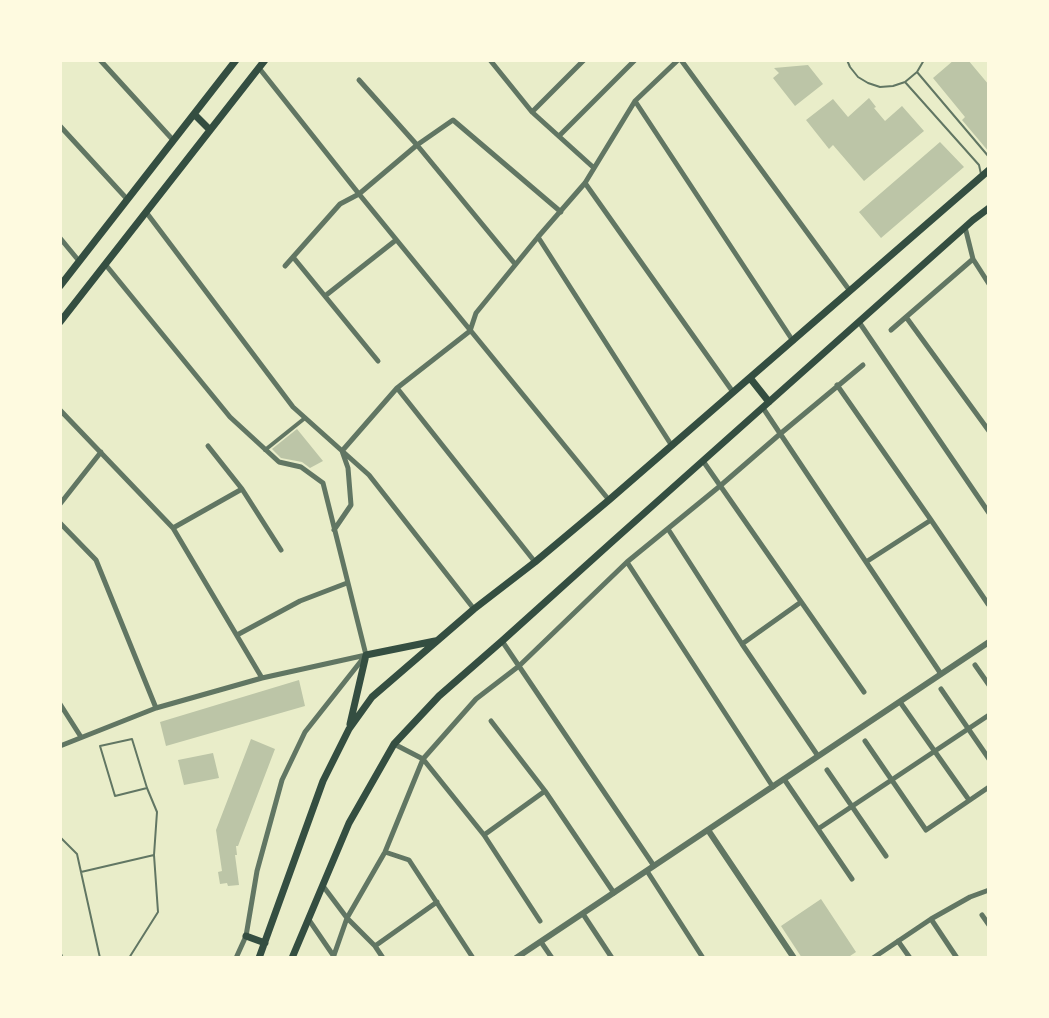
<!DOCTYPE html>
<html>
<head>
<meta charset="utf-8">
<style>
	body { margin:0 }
	#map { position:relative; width:1049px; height:1018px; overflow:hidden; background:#e9edc9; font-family:Montserrat,sans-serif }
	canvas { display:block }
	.frame { position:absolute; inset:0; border:62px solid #fefae0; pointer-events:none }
</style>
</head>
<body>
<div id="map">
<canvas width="1049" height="1018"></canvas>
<div class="frame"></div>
</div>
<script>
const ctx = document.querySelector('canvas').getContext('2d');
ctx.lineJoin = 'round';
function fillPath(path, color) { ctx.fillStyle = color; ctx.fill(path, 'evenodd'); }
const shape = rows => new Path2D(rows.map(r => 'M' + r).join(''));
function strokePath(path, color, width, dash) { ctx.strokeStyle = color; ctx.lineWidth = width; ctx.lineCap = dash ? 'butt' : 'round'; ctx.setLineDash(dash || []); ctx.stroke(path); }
fillPath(shape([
	[954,60,968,60,989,85,989,152,962,120,965,117,933,78],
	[808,65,823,84,795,106,773,78,779,73,774,68],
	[869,98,876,107,874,108,885,121,902,106,924,131,864,181,833,145,829,149,806,120,833,99,848,117],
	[940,142,964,167,881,238,859,212],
	[297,429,323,461,310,468,302,462,281,458,272,449],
	[299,680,305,706,166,746,160,722],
	[251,739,275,749,238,846,236,846,237,855,235,855,239,885,228,886,227,883,220,884,218,872,222,871,216,830],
	[213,753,219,778,184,785,178,760],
	[821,899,856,952,847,958,802,958,781,926]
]), '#bcc5a7');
strokePath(shape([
	[847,60,850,67,858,77,868,83,880,87,893,86,905,82,917,72,924,60],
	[917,72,989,157],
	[905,82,979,165,981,174],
	[147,788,115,796,100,746,132,739,147,788,157,812,154,855],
	[60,837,77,854,100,958],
	[81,872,154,855,158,912,129,958]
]), '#617663', 2);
strokePath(shape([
	[265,450,305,418]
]), '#617663', 4);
strokePath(shape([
	[100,60,173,140],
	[490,60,532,112,594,168],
	[681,60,850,291],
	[259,68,359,194,609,500],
	[359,80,417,145,515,264],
	[635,101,793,341],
	[532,112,584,60],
	[60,126,127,199],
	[559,136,635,60],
	[585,183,733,392],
	[146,212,293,407,369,475,474,609],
	[965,227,973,259,989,284],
	[538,237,672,446],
	[60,238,79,261],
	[293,257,378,361],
	[105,264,230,417,279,462,301,467,323,483,366,655],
	[285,266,340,204,359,194,417,145,453,120,561,212],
	[325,296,396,240],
	[906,317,989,431],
	[859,322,989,513],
	[891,330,973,259],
	[837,385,931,520,988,604],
	[397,388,535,562],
	[763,408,941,674],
	[60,410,173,528,262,678],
	[208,446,242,489,281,550],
	[703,461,864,692],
	[60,504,101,452],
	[60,523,96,560,156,708],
	[173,528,242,489],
	[668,529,742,644,818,756],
	[334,530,351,505,348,468,342,451,397,388,470,331,476,313,538,237,585,183,635,101,678,60],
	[627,562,773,787],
	[866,562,931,520],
	[237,635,300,601,347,583],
	[502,641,654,866],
	[742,644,801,602],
	[975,665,989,685],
	[941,689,989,759],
	[900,702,969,800],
	[60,704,81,737],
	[491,721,545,791,614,893],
	[865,741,926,830,989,787],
	[394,744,423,759,484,835,540,921],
	[60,746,156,708,262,678,366,655],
	[827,770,886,856],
	[784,779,852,879],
	[818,829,989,715],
	[484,835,545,791],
	[385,852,409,860,473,958],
	[647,871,703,958],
	[323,886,347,918,375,946,383,958],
	[583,914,612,958],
	[982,915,989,925],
	[931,919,957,958],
	[309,920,335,958],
	[898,941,910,958],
	[541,942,552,958],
	[375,946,437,902],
	[60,955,61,958],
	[236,958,246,936,257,871,282,780,305,732,365,656],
	[333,958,347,918,385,852,423,759,476,699,519,666,627,562,720,486,780,434,863,365],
	[873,958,931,919,970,897,989,890]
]), '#617663', 5);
strokePath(shape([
	[708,830,794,958],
	[516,958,989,642]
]), '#617663', 6);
strokePath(shape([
	[194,114,210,130],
	[60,286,236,60],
	[60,322,265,60],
	[750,378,769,402],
	[350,724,366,655,435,641],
	[246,936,265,943],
	[259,958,323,781,349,729,372,697,474,609,535,562,609,500,989,170],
	[292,958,349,823,394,744,439,696,502,641,613,541,973,220,989,208]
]), '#344e41', 7);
</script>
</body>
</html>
